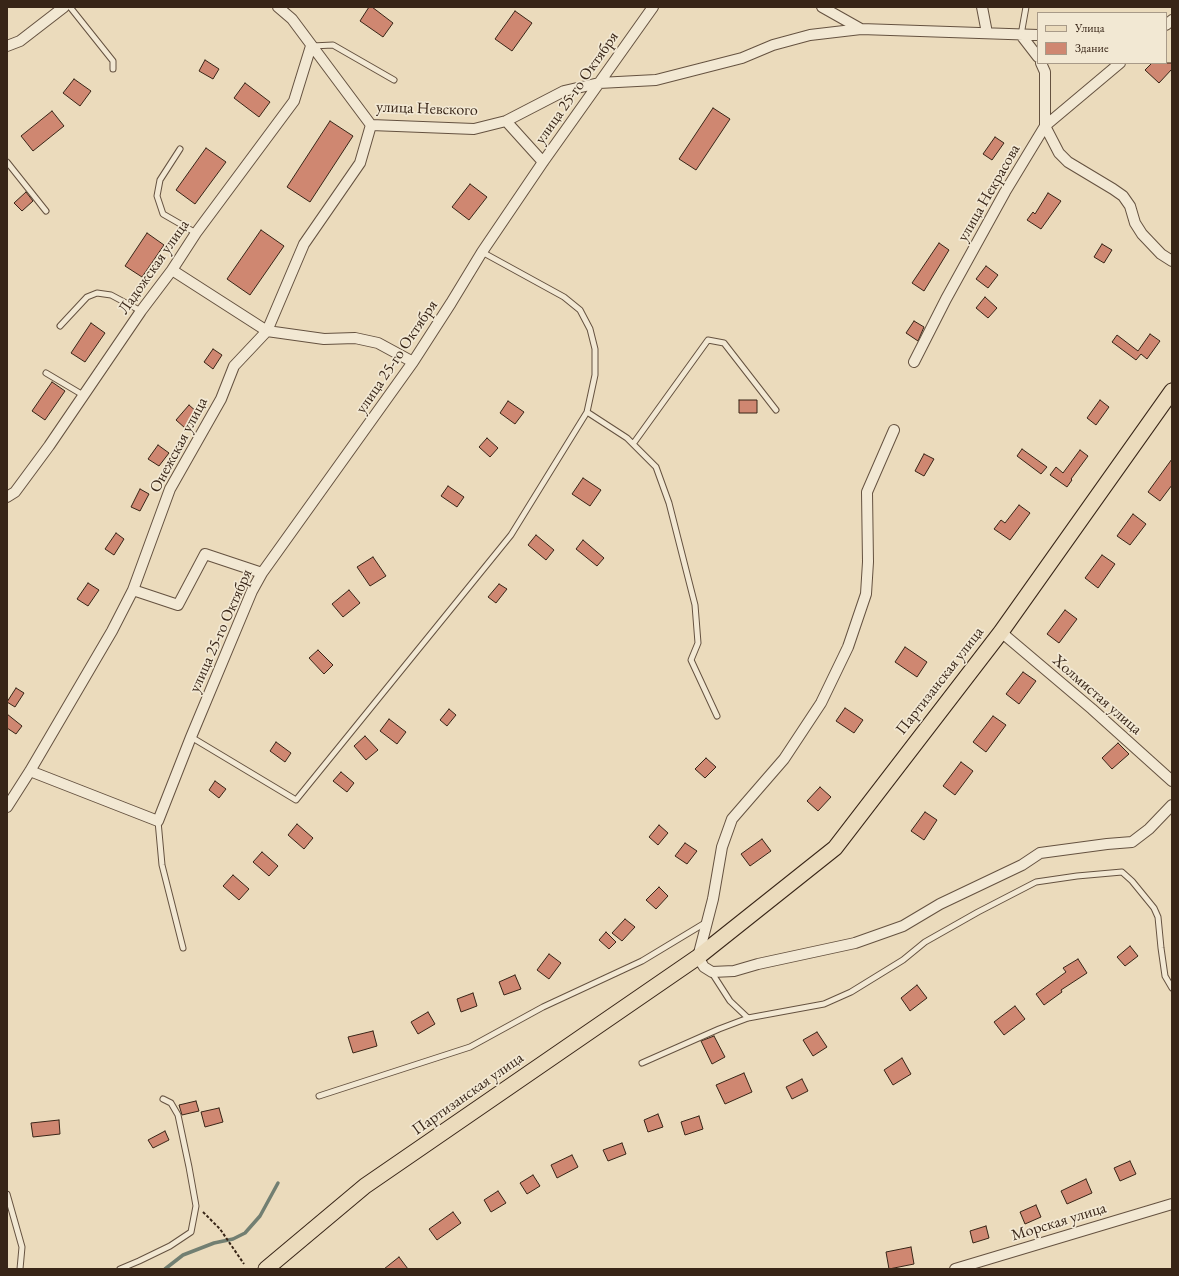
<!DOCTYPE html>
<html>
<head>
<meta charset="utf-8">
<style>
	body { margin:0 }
	#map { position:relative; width:1179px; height:1276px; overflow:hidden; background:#ebdbbc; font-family:"EB Garamond",serif }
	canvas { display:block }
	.frame { position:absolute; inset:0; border:8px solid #382517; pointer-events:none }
	.legend { position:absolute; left:1037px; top:12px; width:130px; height:52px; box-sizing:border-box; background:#f2e8d3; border:1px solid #a89a88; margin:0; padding:5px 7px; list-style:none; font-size:12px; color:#382517 }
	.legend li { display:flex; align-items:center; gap:8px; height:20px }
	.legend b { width:20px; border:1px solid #a89a88 }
</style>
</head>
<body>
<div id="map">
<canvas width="1179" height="1276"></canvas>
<div class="frame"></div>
<ul class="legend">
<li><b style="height:5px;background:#ebdbbc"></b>Улица</li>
<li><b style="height:11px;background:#cf8771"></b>Здание</li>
</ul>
</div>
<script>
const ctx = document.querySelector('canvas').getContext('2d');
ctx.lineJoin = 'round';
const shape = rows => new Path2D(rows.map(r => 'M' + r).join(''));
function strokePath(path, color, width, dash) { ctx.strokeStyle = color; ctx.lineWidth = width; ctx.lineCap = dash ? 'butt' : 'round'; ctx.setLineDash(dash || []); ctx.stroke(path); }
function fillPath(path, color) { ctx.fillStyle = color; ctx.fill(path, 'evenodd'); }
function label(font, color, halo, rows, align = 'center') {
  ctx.font = font + ' "EB Garamond",serif'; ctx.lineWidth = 3.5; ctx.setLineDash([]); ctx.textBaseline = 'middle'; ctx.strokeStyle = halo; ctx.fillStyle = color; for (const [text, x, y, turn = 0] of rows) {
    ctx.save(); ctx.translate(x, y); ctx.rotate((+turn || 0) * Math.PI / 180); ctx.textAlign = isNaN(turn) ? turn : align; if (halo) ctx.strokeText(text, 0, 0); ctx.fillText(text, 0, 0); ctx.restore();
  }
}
strokePath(shape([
	[165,1269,183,1255,214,1243,233,1239,245,1233,260,1216,278,1183]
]), '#727f72', 3.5);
const building = shape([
	[369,7,372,7,393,23,383,37,360,21,369,7],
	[515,11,532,23,512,51,495,39,515,11],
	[205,60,219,69,213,79,199,71,205,60],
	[1152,63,1172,63,1172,69,1159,83,1145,70,1152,63],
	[74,79,91,91,80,106,63,93,74,79],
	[245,83,270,102,259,117,234,98,245,83],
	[713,108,730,119,696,170,679,159,713,108],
	[52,111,64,126,33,151,21,136,52,111],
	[330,121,353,136,310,202,287,187,330,121],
	[995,137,1004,143,992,160,983,154,995,137],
	[206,148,226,162,195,204,176,190,206,148],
	[470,184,487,197,469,220,452,207,470,184],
	[26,192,33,201,22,211,14,203,26,192],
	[1048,193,1061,201,1041,229,1027,220,1033,212,1035,214,1048,193],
	[261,230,284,246,250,295,227,279,261,230],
	[147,233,164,245,142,277,125,266,147,233],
	[939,243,949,250,924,291,912,283,939,243],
	[1102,244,1112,250,1104,263,1094,257,1102,244],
	[986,266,998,275,988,288,976,279,986,266],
	[985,297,997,308,988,318,976,308,985,297],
	[914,321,924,327,918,341,906,333,914,321],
	[91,323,105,333,85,362,71,353,91,323],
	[1150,334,1160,341,1147,359,1141,354,1136,360,1112,342,1117,335,1138,351,1150,334],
	[213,349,222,355,213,369,204,362,213,349],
	[52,382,65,391,45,420,32,411,52,382],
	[739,400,757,400,757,413,739,413,739,400],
	[1100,400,1109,407,1096,425,1087,418,1100,400],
	[508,401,524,412,515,424,500,413,508,401],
	[189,405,197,412,185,428,176,420,189,405],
	[487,438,498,448,490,457,479,447,487,438],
	[158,445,169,453,159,466,148,459,158,445],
	[1022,449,1047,467,1041,474,1017,456,1022,449],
	[1080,450,1088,456,1071,479,1072,480,1067,487,1050,475,1056,467,1063,473,1080,450],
	[924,454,934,459,924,476,915,471,924,454],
	[1172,459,1172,485,1160,501,1148,492,1172,459],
	[583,478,601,490,590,506,572,494,583,478],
	[448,486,464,497,457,507,441,496,448,486],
	[140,489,149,494,140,511,131,507,140,489],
	[1019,505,1030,513,1010,540,994,529,1001,520,1005,523,1019,505],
	[1133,514,1146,524,1130,545,1117,536,1133,514],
	[116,533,124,539,114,555,105,549,116,533],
	[536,535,554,550,546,560,528,545,536,535],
	[583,540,604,558,597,566,576,549,583,540],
	[1102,555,1115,564,1098,588,1085,578,1102,555],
	[373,557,386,576,370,586,357,567,373,557],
	[88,583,99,590,88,606,77,599,88,583],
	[499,584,507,589,496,603,488,597,499,584],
	[349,590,360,603,343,617,332,604,349,590],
	[1065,610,1077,619,1059,643,1047,634,1065,610],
	[905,647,927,662,917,677,895,662,905,647],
	[318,650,333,665,324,674,309,658,318,650],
	[1023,672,1036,681,1019,704,1006,694,1023,672],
	[16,688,24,693,15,707,7,702,16,688],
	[845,708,863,720,854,733,836,721,845,708],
	[449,709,456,715,447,726,440,720,449,709],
	[7,714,22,726,16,734,7,728,7,714],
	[993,716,1006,725,986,752,973,742,993,716],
	[389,719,406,732,397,744,380,731,389,719],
	[365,736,378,750,366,760,354,746,365,736],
	[276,742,291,753,285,762,270,751,276,742],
	[1118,743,1129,754,1112,769,1102,758,1118,743],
	[706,758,716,767,705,778,695,769,706,758],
	[961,762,973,771,955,795,943,786,961,762],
	[341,772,354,783,347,792,333,781,341,772],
	[215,781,226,789,219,798,209,790,215,781],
	[820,787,831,797,818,811,807,801,820,787],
	[925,812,937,820,924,840,911,831,925,812],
	[297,824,313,838,304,849,288,835,297,824],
	[659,825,668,833,658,845,649,837,659,825],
	[762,839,771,851,750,866,741,854,762,839],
	[685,843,697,851,687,864,675,856,685,843],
	[262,852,278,866,269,876,253,862,262,852],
	[233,875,249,889,239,900,223,886,233,875],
	[659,887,668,896,656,909,646,900,659,887],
	[625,919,635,927,622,941,612,933,625,919],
	[606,932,616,942,609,949,599,940,606,932],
	[1130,946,1138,956,1125,966,1117,957,1130,946],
	[549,954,561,963,549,979,537,970,549,954],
	[1078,959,1087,973,1061,990,1062,992,1044,1005,1036,994,1066,972,1063,968,1078,959],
	[515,975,521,989,504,995,499,982,515,975],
	[917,985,927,998,910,1011,901,998,917,985],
	[473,993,477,1006,461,1012,457,999,473,993],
	[1015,1006,1025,1019,1004,1035,994,1022,1015,1006],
	[428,1012,435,1024,418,1034,411,1022,428,1012],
	[373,1031,377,1046,353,1053,348,1037,373,1031],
	[817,1032,827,1047,813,1056,803,1040,817,1032],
	[714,1036,725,1057,712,1064,701,1041,714,1036],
	[902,1058,911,1074,893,1085,884,1070,902,1058],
	[744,1073,752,1092,725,1104,716,1085,744,1073],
	[802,1079,808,1091,792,1099,786,1087,802,1079],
	[196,1101,199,1111,182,1115,179,1105,196,1101],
	[219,1108,223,1122,205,1127,201,1112,219,1108],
	[658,1114,663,1127,648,1132,644,1120,658,1114],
	[699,1116,703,1129,685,1135,681,1122,699,1116],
	[59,1120,60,1134,33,1137,31,1123,59,1120],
	[165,1131,169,1140,153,1148,148,1140,165,1131],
	[622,1143,626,1154,608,1161,603,1150,622,1143],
	[572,1155,578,1167,557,1178,551,1165,572,1155],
	[1130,1161,1136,1174,1120,1181,1114,1168,1130,1161],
	[533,1175,540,1186,527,1194,520,1183,533,1175],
	[1086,1179,1092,1193,1067,1204,1061,1191,1086,1179],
	[498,1191,506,1203,491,1212,484,1200,498,1191],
	[1036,1205,1041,1217,1025,1224,1020,1212,1036,1205],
	[453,1212,461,1223,437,1240,429,1229,453,1212],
	[986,1226,989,1238,973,1243,970,1231,986,1226],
	[911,1247,914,1264,889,1269,886,1252,911,1247],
	[399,1257,408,1269,384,1269,399,1257]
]);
fillPath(building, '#cf8771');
strokePath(building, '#382517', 1);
const service = shape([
	[70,7,113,61,113,69],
	[1021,35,1026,7],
	[312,46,333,45,394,80],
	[180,149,160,180,157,196,163,214,196,233],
	[7,162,46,211],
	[482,252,564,297,580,310,590,329,595,349,595,375,587,412,627,438,656,467,669,503,695,605,698,643,691,660,717,716],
	[60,326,87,297,97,293,111,295,141,311],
	[46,373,83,395],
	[633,444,708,340,724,343,776,410],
	[191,737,296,800,511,535,587,412],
	[158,821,162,865,183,948],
	[712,973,730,1001,748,1018],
	[642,1063,719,1029,748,1018,824,1004,851,992,903,960,925,942,978,912,1036,882,1077,876,1122,872,1132,881,1154,908,1158,917,1161,948,1165,976,1172,988],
	[319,1096,470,1047,543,1007,642,961,705,923],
	[7,1194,22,1247,20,1269],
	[120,1269,139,1261,170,1246,191,1232,196,1206,189,1167,178,1115,171,1103,163,1099]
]);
const minor = shape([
	[278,7,292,19,371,125,474,129,506,121,564,91,599,83,656,80,742,58,773,45,810,35,861,29,1038,35],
	[822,7,861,29],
	[982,7,987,33],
	[1166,25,1172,20],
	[1021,35,1038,57],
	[7,46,20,41,64,7],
	[1041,63,1045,72,1045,126,1059,153,1068,162,1113,189,1123,196,1130,206,1135,223,1142,234,1161,254,1172,261],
	[506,121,543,162],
	[172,270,267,331,324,339,355,338,378,343,413,362],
	[914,362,946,299,1005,192,1045,126,1120,63],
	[894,430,867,492,868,562,866,594,848,647,821,703,784,759,732,819,722,847,713,899,698,957,704,967,712,972,734,971,758,964,855,943,903,926,940,904,1022,865,1040,853,1107,844,1132,842,1149,829,1172,805],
	[7,497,15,492,49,446,141,311,172,270,196,233,294,101,311,46],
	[133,590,178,605,205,554,262,573],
	[1001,632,1092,709,1172,781],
	[30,771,158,821,191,737,252,591,262,573,413,362,451,303,482,252,543,162,653,7],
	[7,807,30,771,112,631,133,590,170,489,221,399,234,366,267,331,304,244,360,163,371,125],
	[955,1269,1172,1204]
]);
const primary = shape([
	[266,1269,365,1186,698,957,835,848,1001,632,1172,391]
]);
strokePath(service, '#655240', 7);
strokePath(minor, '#655240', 12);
strokePath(primary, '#382517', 17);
strokePath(shape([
	[203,1212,220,1229,244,1264]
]), '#382517', 2, [3, 2]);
strokePath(service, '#f2e8d3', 5);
strokePath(minor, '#f2e8d3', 10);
strokePath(primary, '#ebdbbc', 15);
label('16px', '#382517', '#f2e8d3', [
	["улица 25-го Октября",577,88,-55],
	["улица Невского",427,109,2],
	["улица Некрасова",989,193,-60],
	["Ладожская улица",154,267,-55],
	["улица 25-го Октября",397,357,-56],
	["Онежская улица",179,445,-62],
	["улица 25-го Октября",221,631,-66],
	["Партизанская улица",940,681,-52],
	["Холмистая улица",1097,695,41],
	["Партизанская улица",468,1094,-35],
	["Морская улица",1059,1222,-17]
]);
</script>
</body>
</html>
